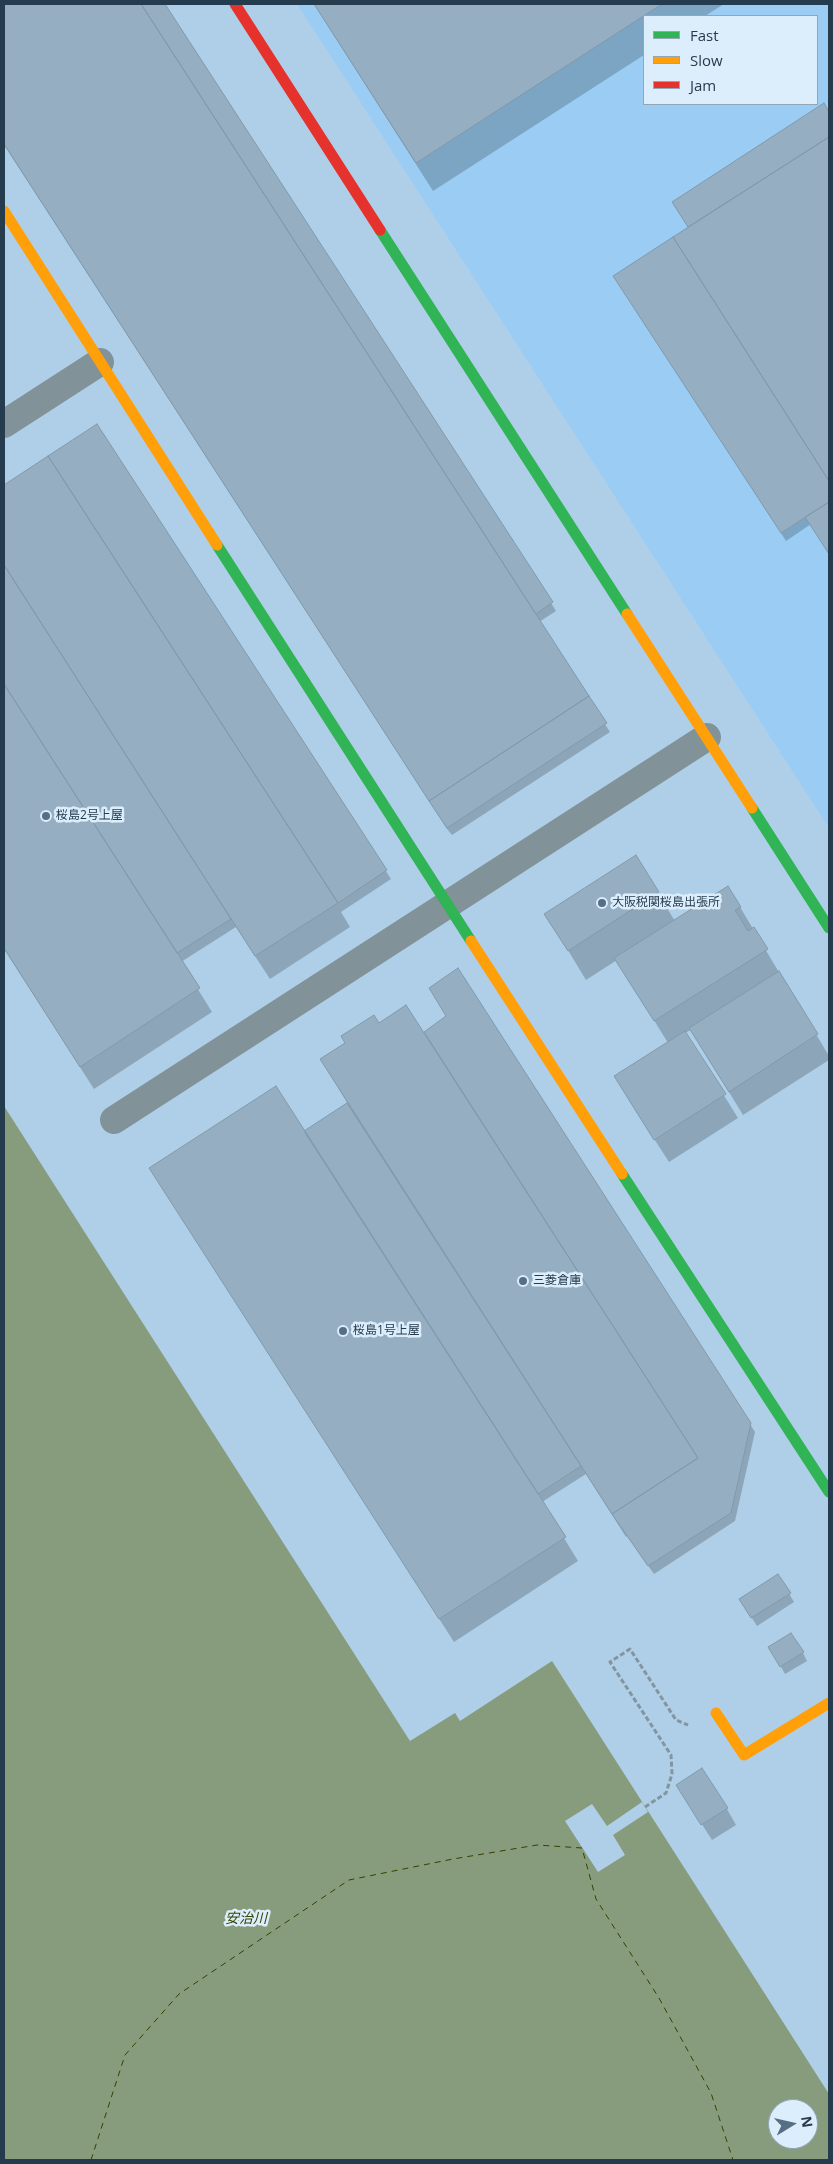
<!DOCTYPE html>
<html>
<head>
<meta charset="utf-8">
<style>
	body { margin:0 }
	#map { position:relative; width:833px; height:2164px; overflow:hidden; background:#afcfe8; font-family:"Open Sans",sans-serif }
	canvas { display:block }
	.frame { position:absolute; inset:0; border:5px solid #243c4e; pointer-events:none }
	.legend { position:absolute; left:643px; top:15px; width:175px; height:90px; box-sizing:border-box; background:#dcedfb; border:1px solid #92a6b6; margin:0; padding:6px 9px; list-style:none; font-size:15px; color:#243c4e }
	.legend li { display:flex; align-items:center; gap:10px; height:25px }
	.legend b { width:25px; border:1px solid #92a6b6 }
	.north { position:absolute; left:768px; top:2099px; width:50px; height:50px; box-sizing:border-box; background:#dcedfb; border:1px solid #92a6b6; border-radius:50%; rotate:81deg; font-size:14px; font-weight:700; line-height:20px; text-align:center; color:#243c4e }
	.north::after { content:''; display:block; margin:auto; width:18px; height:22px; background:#556f84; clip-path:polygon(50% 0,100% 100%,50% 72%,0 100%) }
</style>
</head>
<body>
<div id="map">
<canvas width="833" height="2164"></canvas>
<div class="frame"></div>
<ul class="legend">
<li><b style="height:6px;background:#30b455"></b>Fast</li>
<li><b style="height:6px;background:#ff9f0a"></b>Slow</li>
<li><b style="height:6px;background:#e5322d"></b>Jam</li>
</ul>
<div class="north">N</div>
</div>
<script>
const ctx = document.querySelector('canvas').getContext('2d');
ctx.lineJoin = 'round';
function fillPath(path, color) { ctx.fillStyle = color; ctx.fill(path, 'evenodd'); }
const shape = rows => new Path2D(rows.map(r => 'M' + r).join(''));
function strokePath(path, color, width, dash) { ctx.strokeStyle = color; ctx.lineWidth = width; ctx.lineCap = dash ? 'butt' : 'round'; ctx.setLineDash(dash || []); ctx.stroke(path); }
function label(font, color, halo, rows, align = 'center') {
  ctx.font = font + ' "Open Sans","Noto Sans JP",sans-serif'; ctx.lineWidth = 5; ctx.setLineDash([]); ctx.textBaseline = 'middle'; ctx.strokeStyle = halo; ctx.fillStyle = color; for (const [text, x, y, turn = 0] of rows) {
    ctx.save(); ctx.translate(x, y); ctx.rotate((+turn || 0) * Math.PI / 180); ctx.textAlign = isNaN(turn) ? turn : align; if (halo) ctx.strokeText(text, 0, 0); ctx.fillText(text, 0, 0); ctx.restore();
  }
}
fillPath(shape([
	[297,4,829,4,829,828],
	[644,16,817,16,817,104,644,104]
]), '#9bcdf4');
fillPath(shape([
	[4,1106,410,1741,455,1713,460,1721,552,1661,829,2094,829,2160,4,2160],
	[778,2109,808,2109,808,2139,778,2139]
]), '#869c7c');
fillPath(shape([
	[642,1802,648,1812,613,1835,625,1855,598,1872,565,1821,592,1804,607,1826]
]), '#afcfe8');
fillPath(shape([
	[4,4,164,4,551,603,556,611,539,622,610,732,452,835,447,829,4,145],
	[314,4,724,4,705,16,644,16,644,55,433,191],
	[823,105,829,114,829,555,811,524,786,541,620,284,690,228,674,202],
	[97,425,391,879,341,912,350,927,270,979,236,927,181,962,212,1012,94,1089,4,949,4,486],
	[635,857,675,921,740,907,829,1056,829,1060,743,1115,691,1030,685,1033,738,1118,669,1162,629,1100,668,1043,617,960,586,980,546,914],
	[379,1025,428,1042,430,1040,750,1424,755,1432,735,1521,654,1574,627,1536,626,1537,586,1474,542,1502,578,1561,454,1642,165,1192,304,1133,348,1104,321,1060],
	[778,1575,794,1602,757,1626,745,1607],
	[770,1647,803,1653,807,1661,785,1674],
	[687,1801,727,1809,736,1825,712,1840]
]), '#0003');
strokePath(shape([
	[91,2160,125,2055,179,1994,349,1880,453,1859,537,1845,582,1848,596,1899,659,1998,711,2093,733,2160]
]), '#334200', 1, [6, 5]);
const building = shape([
	[4,4,141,4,589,696,429,801,4,144,4,4],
	[141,4,165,4,553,602,536,614,141,4],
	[314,4,662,4,416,163,314,4],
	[824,103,829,112,829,137,688,227,672,202,824,103],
	[829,137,829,481,673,237,829,137],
	[673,237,829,481,829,502,781,533,613,276,673,237],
	[97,424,387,870,338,903,48,456,97,424],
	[48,456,338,903,255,956,4,565,4,485,48,456],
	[829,502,829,554,805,517,829,502],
	[4,565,231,919,177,953,4,684,4,565],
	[4,684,200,988,80,1067,4,948,4,684],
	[589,696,607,723,447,828,429,801,589,696],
	[636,855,659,892,568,951,544,914,636,855],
	[728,886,741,907,735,910,748,931,754,927,768,949,654,1021,614,958,728,886],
	[458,968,751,1423,731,1513,648,1566,612,1514,698,1458,424,1032,446,1016,429,988,458,968],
	[779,971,818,1034,729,1092,689,1028,779,971],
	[406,1005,698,1458,612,1514,320,1059,345,1043,341,1036,374,1015,379,1023,406,1005],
	[685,1031,726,1094,654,1140,614,1076,685,1031],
	[276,1086,566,1537,439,1619,149,1168,276,1086],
	[347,1103,581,1466,538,1494,304,1131,347,1103],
	[778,1574,791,1593,751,1618,739,1599,778,1574],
	[791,1633,804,1652,780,1667,768,1647,791,1633],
	[702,1768,728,1808,701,1825,676,1785,702,1768]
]);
fillPath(building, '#95aec2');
strokePath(building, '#8099ac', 1);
strokePath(shape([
	[645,1807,666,1793,672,1774,671,1755,610,1662,630,1649,676,1720,688,1725]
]), '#83959e', 3, [5, 2.5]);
strokePath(shape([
	[4,424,100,362],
	[114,1120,707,737]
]), '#819398', 28);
strokePath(shape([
	[380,230,627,614],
	[217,545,471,941],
	[752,808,829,928],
	[622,1174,829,1492]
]), '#30b455', 11);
strokePath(shape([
	[4,211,217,545],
	[627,614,752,808],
	[471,941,622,1174],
	[716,1713,744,1755,829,1703]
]), '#ff9f0a', 11);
strokePath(shape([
	[235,4,380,230]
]), '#e5322d', 11);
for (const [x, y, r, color] of [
	[46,816,5,"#556f84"],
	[602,903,5,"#556f84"],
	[523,1281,5,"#556f84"],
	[343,1331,5,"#556f84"]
]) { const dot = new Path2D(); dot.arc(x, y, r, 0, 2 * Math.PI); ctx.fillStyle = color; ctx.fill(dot); strokePath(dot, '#dcedfb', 2); }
label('12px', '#243c4e', '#dcedfb', [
	["桜島2号上屋",56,816],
	["大阪税関桜島出張所",612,903],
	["三菱倉庫",533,1281],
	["桜島1号上屋",353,1331]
], 'left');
label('italic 14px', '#334200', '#dcedfb', [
	["安治川",246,1919]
]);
</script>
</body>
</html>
